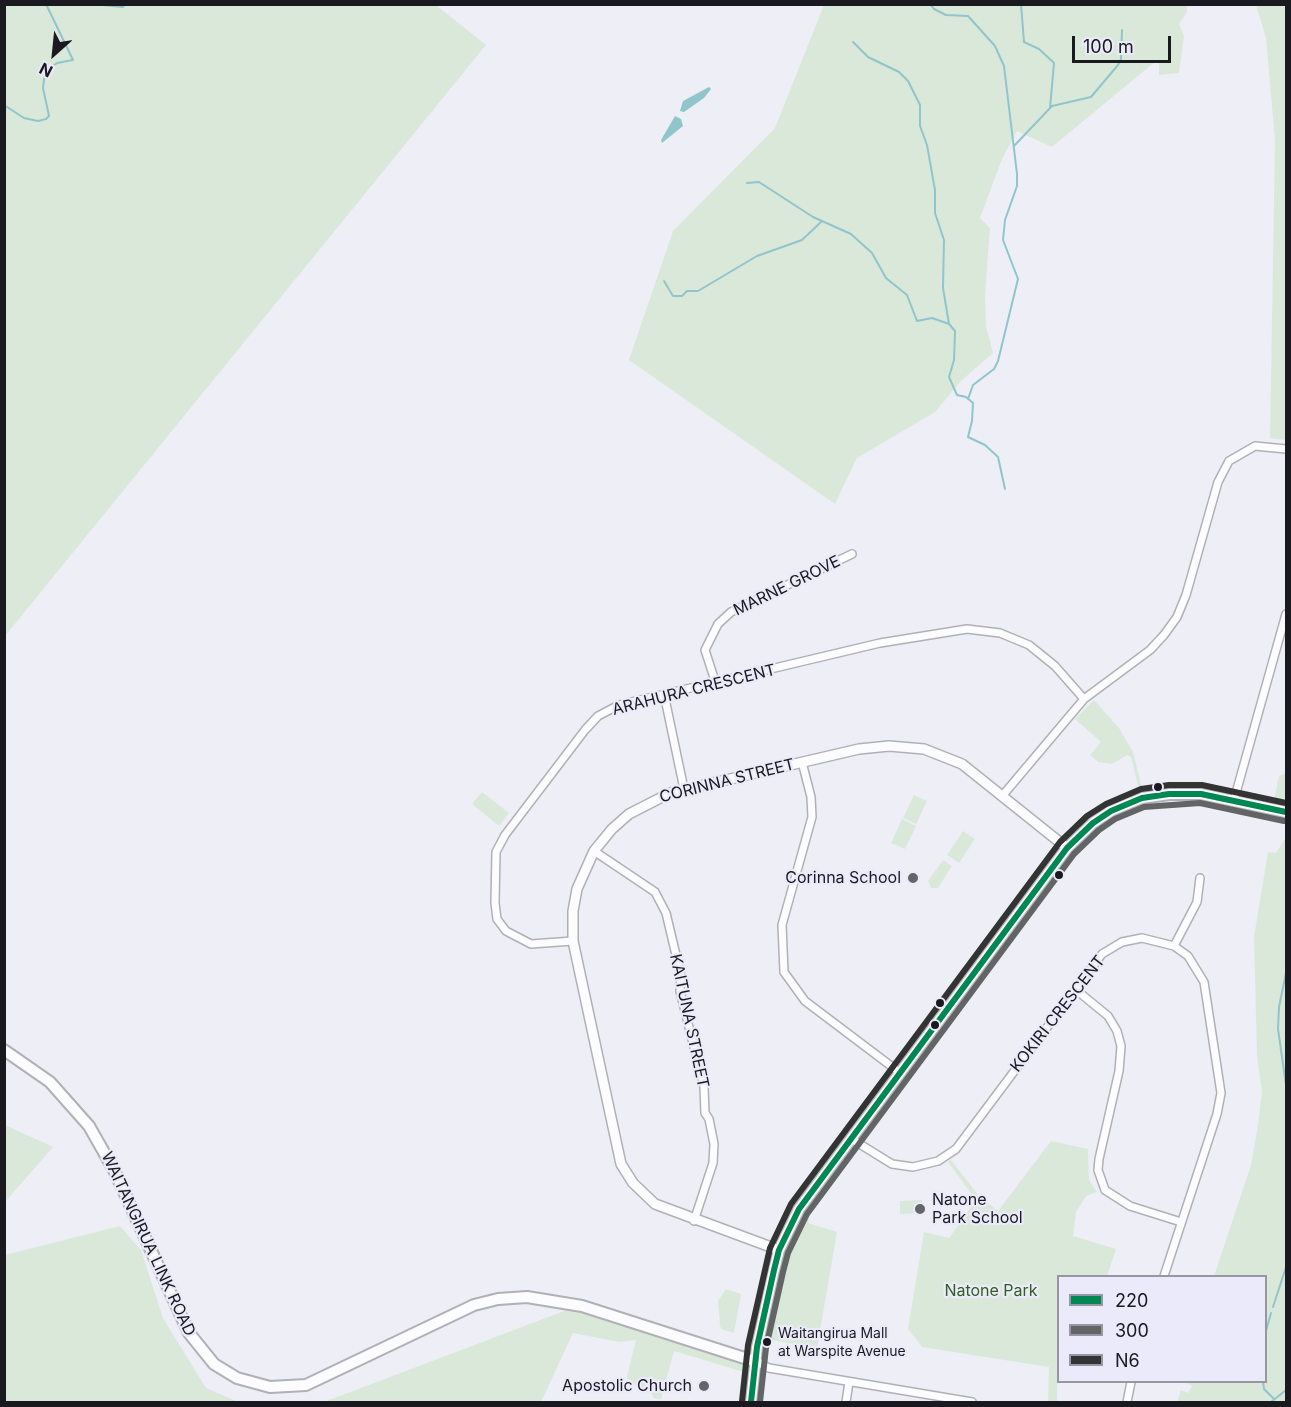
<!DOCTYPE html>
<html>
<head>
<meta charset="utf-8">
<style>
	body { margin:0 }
	#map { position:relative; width:1291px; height:1407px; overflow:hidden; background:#eeeef6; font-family:Inter,sans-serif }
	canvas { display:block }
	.frame { position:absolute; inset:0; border:6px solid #1a191f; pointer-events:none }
	.legend { position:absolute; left:1057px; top:1275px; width:210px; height:108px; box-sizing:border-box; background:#ebeafa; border:2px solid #9796a2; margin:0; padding:8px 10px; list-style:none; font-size:18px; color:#1a191f }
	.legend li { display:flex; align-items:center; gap:12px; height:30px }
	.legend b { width:30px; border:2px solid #9796a2 }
	.north { position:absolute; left:24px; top:24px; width:60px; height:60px; -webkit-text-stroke:4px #ebeafa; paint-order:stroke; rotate:207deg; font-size:16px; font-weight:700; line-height:24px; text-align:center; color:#1a191f }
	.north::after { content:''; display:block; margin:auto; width:21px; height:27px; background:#1a191f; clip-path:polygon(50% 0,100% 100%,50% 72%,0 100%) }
	.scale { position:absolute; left:1072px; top:36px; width:99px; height:27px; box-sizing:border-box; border:3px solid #1a191f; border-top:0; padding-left:8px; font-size:18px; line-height:21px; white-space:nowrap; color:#1a191f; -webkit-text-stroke:4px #ebeafa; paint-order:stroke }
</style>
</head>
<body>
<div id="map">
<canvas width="1291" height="1407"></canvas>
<div class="frame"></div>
<ul class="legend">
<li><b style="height:8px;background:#008854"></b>220</li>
<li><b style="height:8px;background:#636466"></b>300</li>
<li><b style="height:8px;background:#333"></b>N6</li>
</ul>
<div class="north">N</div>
<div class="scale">100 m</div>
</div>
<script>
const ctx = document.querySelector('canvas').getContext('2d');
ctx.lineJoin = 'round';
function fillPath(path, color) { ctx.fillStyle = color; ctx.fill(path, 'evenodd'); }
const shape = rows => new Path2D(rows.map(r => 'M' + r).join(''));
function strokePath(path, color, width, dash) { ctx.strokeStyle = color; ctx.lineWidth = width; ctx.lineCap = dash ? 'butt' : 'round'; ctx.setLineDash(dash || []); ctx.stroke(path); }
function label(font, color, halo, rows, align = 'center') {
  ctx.font = font + ' Inter,sans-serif'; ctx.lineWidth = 4.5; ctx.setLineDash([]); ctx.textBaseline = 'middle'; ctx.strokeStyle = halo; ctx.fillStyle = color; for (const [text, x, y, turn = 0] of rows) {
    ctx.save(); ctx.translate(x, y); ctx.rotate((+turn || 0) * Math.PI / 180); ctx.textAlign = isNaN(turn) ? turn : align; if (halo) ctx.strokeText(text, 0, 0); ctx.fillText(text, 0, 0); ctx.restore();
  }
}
fillPath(shape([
	[5,4,436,5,486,45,5,636],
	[824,5,1187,5,1187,12,1179,24,1184,36,1179,73,1159,75,1159,64,1156,61,1052,147,1017,131,1002,159,980,218,990,228,985,295,986,326,993,353,962,380,935,412,857,458,835,504,629,360,673,231,775,128],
	[1256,5,1286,5,1286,440,1270,438,1275,141,1266,38],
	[1094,700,1119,728,1133,752,1142,789,1139,790,1131,757,1127,755,1112,764,1098,762,1090,755,1101,742,1075,719],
	[1286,773,1286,807,1273,805,1279,776],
	[482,792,509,813,499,826,472,804],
	[914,795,927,801,916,824,903,818],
	[902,819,916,826,905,849,891,843],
	[963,831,975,839,959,863,947,855],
	[1286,837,1286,1402,1177,1402,1181,1390,1188,1393,1192,1386,1185,1382,1266,1382,1266,1276,1214,1276,1251,1165,1258,1125,1262,1092,1257,1056,1254,937,1268,852,1276,853],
	[943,860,952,866,938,888,931,888,928,881],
	[5,1125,53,1147,5,1202],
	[1051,1141,1088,1149,1089,1180,1097,1192,1086,1196,1076,1212,1073,1236,1116,1249,1107,1276,1058,1276,1057,1402,1048,1402,1049,1367,922,1347,908,1329,924,1232,949,1238,976,1200,948,1162,951,1160,979,1196,998,1211],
	[922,1200,923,1213,900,1214,900,1201],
	[805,1216,809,1218,808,1223,837,1232,817,1348,771,1340,791,1245],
	[120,1226,141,1250,163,1318,206,1388,238,1402,5,1402,5,1255],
	[726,1289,741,1294,734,1333,721,1329,720,1325,718,1301],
	[572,1308,745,1362,749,1367,747,1373,674,1351,661,1399,654,1398,650,1391,634,1384,627,1377,636,1340,619,1342,573,1333,541,1402,324,1402]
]), '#dae8da');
fillPath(shape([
	[709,87,711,89,704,98,684,112,680,111,683,101],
	[675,116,681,119,683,126,662,143,661,140]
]), '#90c5cc');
strokePath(shape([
	[92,4,123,7,125,4],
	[930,4,934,9,946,15,968,16,995,46,1004,66,1017,174,1017,186,1005,220,1003,240,1018,279,998,361,994,369,973,385,968,399],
	[1021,4,1024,42,1039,49,1054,63,1050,108],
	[853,42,868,57,899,72,908,81,920,105,920,126,927,145,935,190,935,213,944,240,943,288,949,324,955,331,954,360,949,377,957,395,966,397,973,403,972,421,968,437,985,445,998,457,1005,489],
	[4,105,24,118,38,121,46,119,49,116,43,88,45,72,57,63,73,60,46,4],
	[1014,146,1052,106,1091,97,1118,65,1121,59,1122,30],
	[747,183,759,182,813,217,851,234,872,253,886,278,907,295,917,321,932,318,949,324],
	[664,281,673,296,682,296,687,291,698,291,757,256,802,240,821,222],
	[1286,973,1279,1007,1278,1029,1286,1085],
	[1273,1307,1286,1267],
	[1266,1331,1271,1313],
	[1263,1382,1264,1389,1274,1399],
	[1271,1402,1286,1390]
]), '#90c5cc', 2);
const minor = shape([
	[716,684,705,650,718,624,731,612,852,554],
	[664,694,684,789],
	[802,762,811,797,812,817,782,925,784,972,805,1001,899,1072],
	[1003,795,1084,699,1150,650,1164,635,1177,617,1186,595,1218,482,1229,461,1255,446,1286,449],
	[1234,800,1286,614],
	[594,851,655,892,666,913,681,976,680,991,704,1087,705,1113,709,1119,714,1144,713,1163,694,1221],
	[573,941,531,944,506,931,497,919,495,903,496,852,505,835,585,730,598,716,619,705,880,643,967,629,1000,633,1029,645,1055,666,1084,699],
	[1174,946,1197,902,1200,878],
	[1075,989,1108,1016,1117,1031,1121,1046,1119,1071,1099,1159,1098,1170,1105,1190,1130,1206,1181,1222],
	[850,1138,892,1164,913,1167,938,1161,956,1149,1102,954,1122,942,1142,938,1174,946,1188,956,1204,982,1221,1093,1217,1114,1164,1276],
	[757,1362,769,1368,972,1402],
	[846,1402,849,1382],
	[1127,1402,1131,1382]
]);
const tertiary = shape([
	[779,1250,655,1204,633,1183,621,1164,573,941,573,911,577,889,594,851,612,829,629,814,670,793,859,749,889,746,924,749,962,764,1067,848]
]);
const secondary = shape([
	[4,1050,50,1082,89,1126,114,1170,189,1333,214,1364,237,1378,270,1387,306,1385,474,1305,498,1299,527,1297,582,1306,757,1362],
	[751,1402,757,1347,774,1270,779,1250,799,1209,1067,848,1093,823,1111,811,1142,798,1169,794,1201,794,1286,812]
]);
strokePath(minor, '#b0b0b6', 10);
strokePath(tertiary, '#b0b0b6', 12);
strokePath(secondary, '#b0b0b6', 14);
strokePath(minor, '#fcfcfe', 7);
strokePath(tertiary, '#fcfcfe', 9);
strokePath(secondary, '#fcfcfe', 10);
strokePath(shape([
	[751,1402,757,1347,774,1270,779,1250,799,1209,1067,848,1093,823,1111,811,1142,798,1169,794,1201,794,1286,812]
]), '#008854', 6);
strokePath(shape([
	[760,1402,766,1348,783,1272,788,1253,807,1214,1074,854,1099,830,1115,819,1144,807,1200,803,1284,821]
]), '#636466', 6);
strokePath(shape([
	[742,1401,748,1345,770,1248,791,1204,1060,842,1087,816,1106,804,1141,789,1169,785,1202,785,1286,803]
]), '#333', 6);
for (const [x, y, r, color] of [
	[1158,787,5,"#1a191f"],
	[1059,875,5,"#1a191f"],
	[913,878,6,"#64646a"],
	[940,1003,5,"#1a191f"],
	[935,1025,5,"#1a191f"],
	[920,1209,6,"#64646a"],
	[767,1342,5,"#1a191f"],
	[704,1386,6,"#64646a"]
]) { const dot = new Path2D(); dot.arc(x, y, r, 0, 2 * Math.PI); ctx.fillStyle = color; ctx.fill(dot); strokePath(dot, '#ebeafa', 2); }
label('14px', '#1a191f', '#ebeafa', [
	["Waitangirua Mall",778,1334],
	["at Warspite Avenue",778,1352]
], 'left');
label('16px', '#1a191f', '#ebeafa', [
	["MARNE GROVE",787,586,-26],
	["ARAHURA CRESCENT",694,690,-14],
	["CORINNA STREET",727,781,-14],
	["KOKIRI CRESCENT",1058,1014,-52],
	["KAITUNA STREET",689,1021,78],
	["WAITANGIRUA LINK ROAD",148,1244,65]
]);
label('16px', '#1a191f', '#ebeafa', [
	["Corinna School",901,878],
	["Natone",932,1200,"left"],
	["Park School",932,1218,"left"],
	["Apostolic Church",692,1386]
], 'right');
label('16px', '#305e1f', '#ebeafa', [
	["Natone Park",991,1291]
]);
</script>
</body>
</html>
